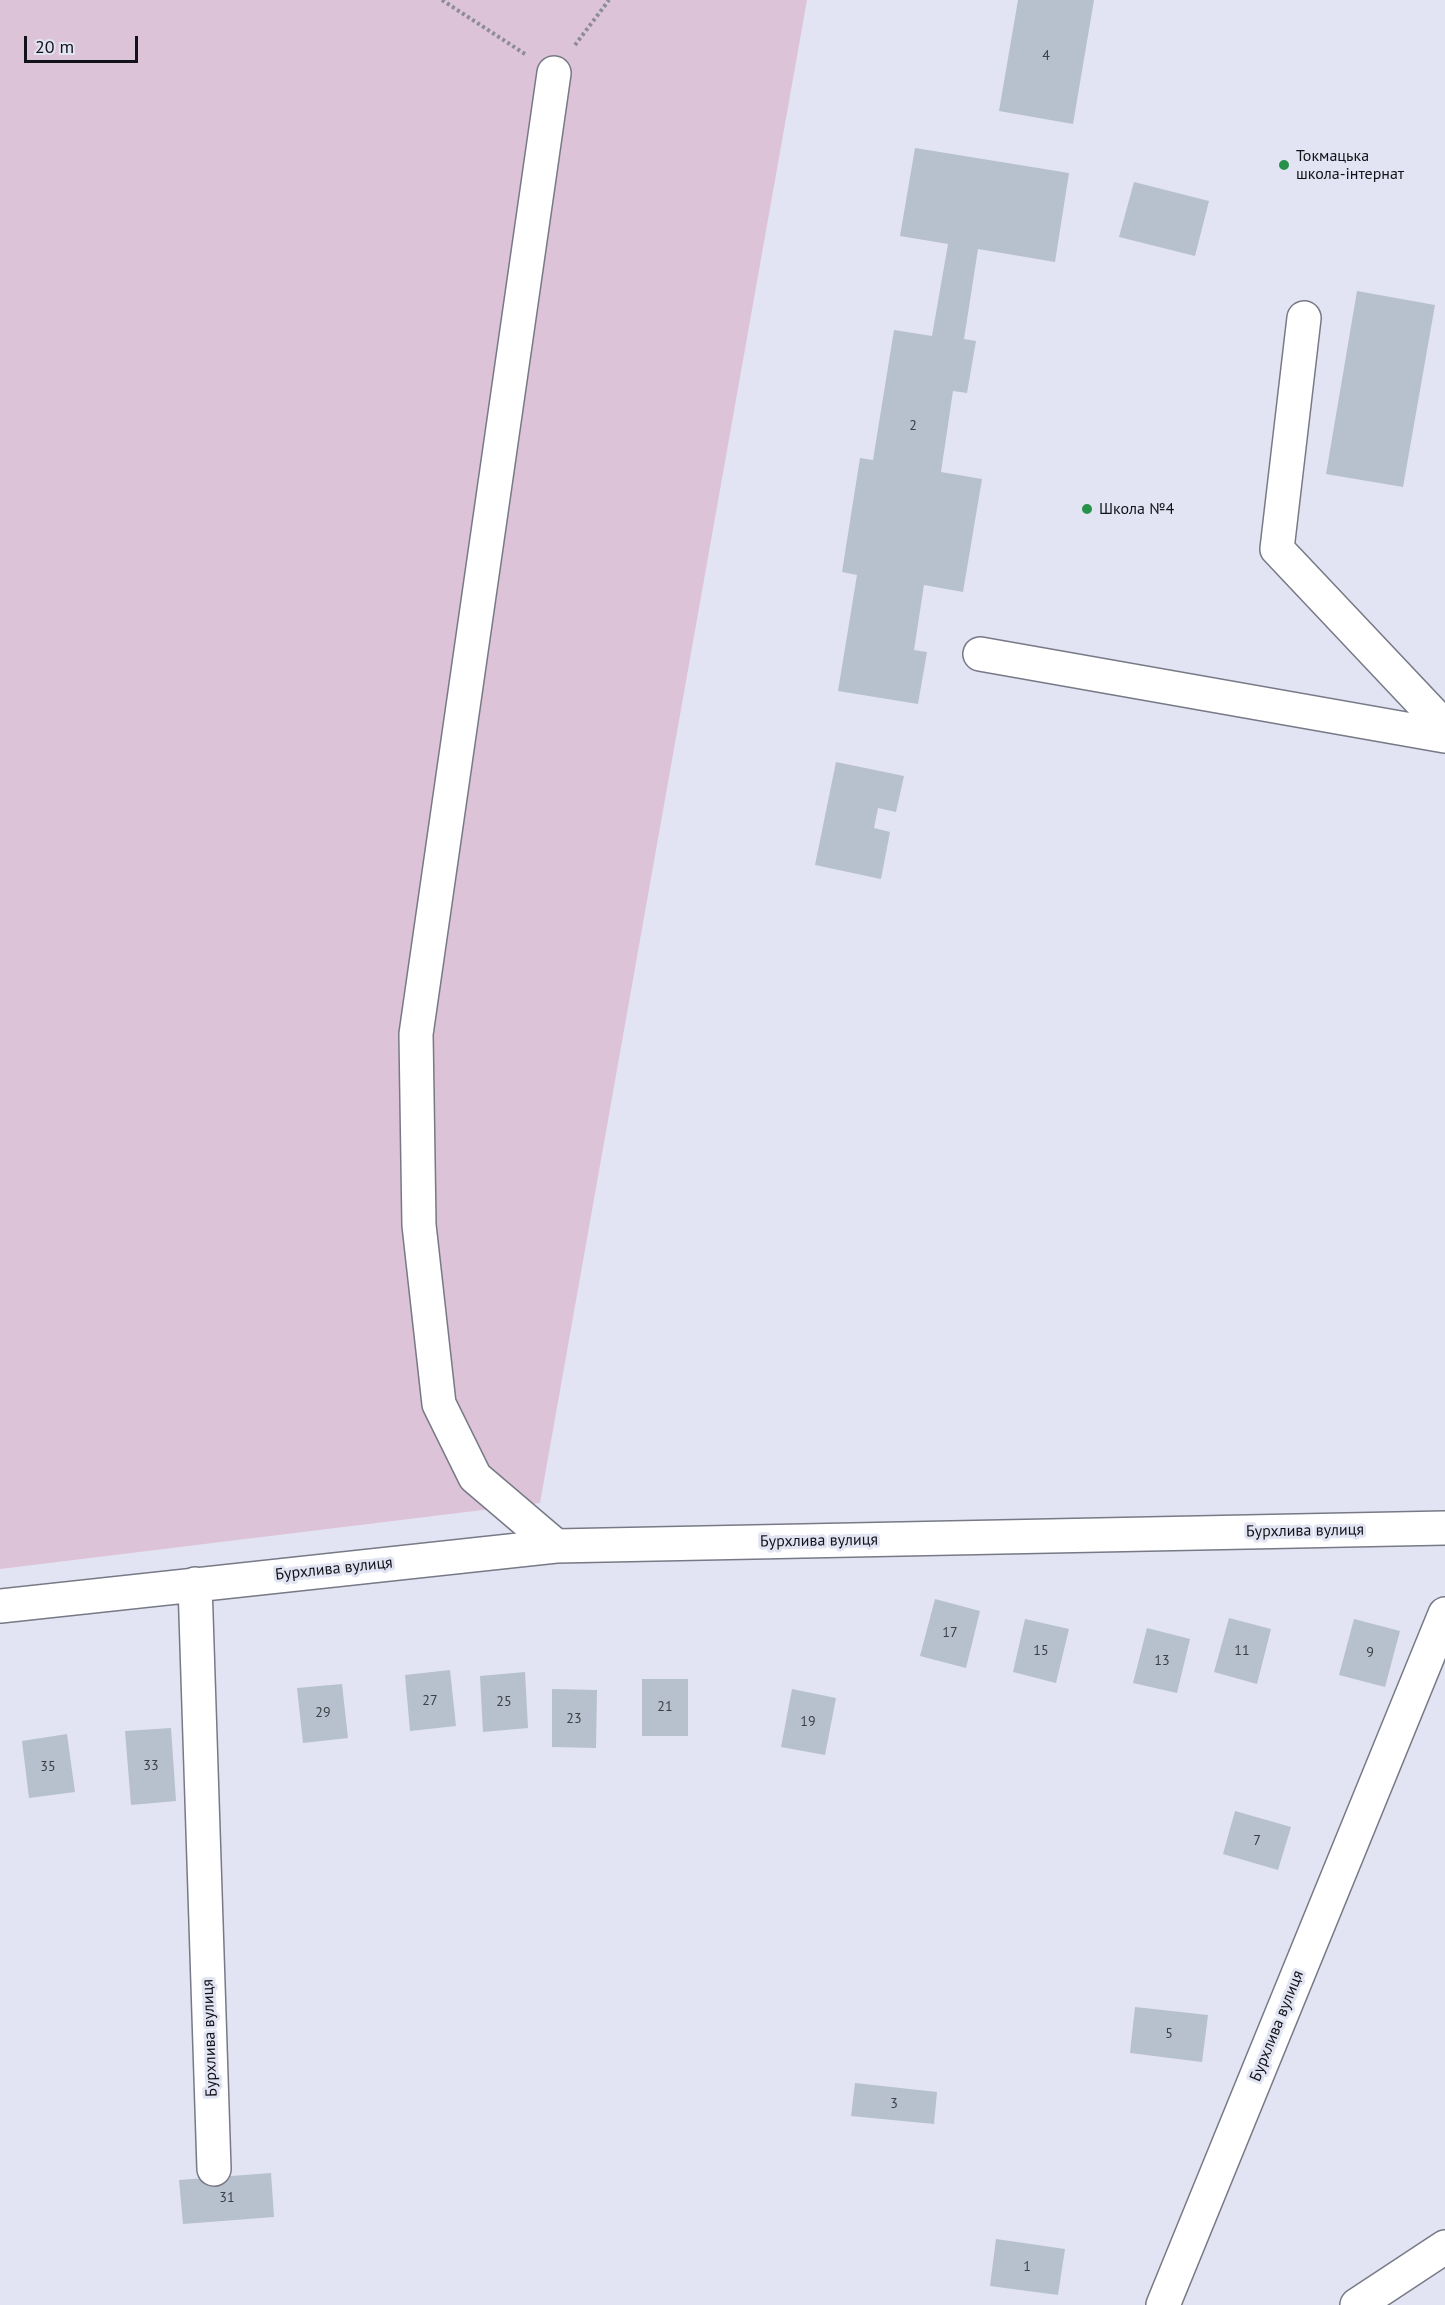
<!DOCTYPE html>
<html>
<head>
<meta charset="utf-8">
<style>
	body { margin:0 }
	#map { position:relative; width:1445px; height:2305px; overflow:hidden; background:#e2e4f3; font-family:"PT Sans",sans-serif }
	canvas { display:block }
	.scale { position:absolute; left:24px; top:36px; width:114px; height:27px; box-sizing:border-box; border:3px solid #121318; border-top:0; padding-left:8px; font-size:18px; line-height:21px; white-space:nowrap; color:#121318; -webkit-text-stroke:4px #e2e4f3; paint-order:stroke }
</style>
</head>
<body>
<div id="map">
<canvas width="1445" height="2305"></canvas>
<div class="scale">20 m</div>
</div>
<script>
const ctx = document.querySelector('canvas').getContext('2d');
ctx.lineJoin = 'round';
function fillPath(path, color) { ctx.fillStyle = color; ctx.fill(path, 'evenodd'); }
const shape = rows => new Path2D(rows.map(r => 'M' + r).join(''));
function strokePath(path, color, width, dash) { ctx.strokeStyle = color; ctx.lineWidth = width; ctx.lineCap = dash ? 'butt' : 'round'; ctx.setLineDash(dash || []); ctx.stroke(path); }
function label(font, color, halo, rows, align = 'center') {
  ctx.font = font + ' "PT Sans",sans-serif'; ctx.lineWidth = 6; ctx.setLineDash([]); ctx.textBaseline = 'middle'; ctx.strokeStyle = halo; ctx.fillStyle = color; for (const [text, x, y, turn = 0] of rows) {
    ctx.save(); ctx.translate(x, y); ctx.rotate((+turn || 0) * Math.PI / 180); ctx.textAlign = isNaN(turn) ? turn : align; if (halo) ctx.strokeText(text, 0, 0); ctx.fillText(text, 0, 0); ctx.restore();
  }
}
fillPath(shape([
	[0,0,807,0,540,1503,0,1569]
]), '#ddc3d7');
fillPath(shape([
	[1018,0,1094,0,1073,124,999,111],
	[915,148,1069,173,1055,262,978,249,964,339,976,341,967,393,953,391,941,472,982,479,963,592,924,585,914,650,927,652,918,704,838,691,857,575,842,572,860,458,873,460,894,330,932,336,948,244,900,236],
	[1134,182,1209,201,1195,256,1119,237],
	[1357,291,1435,305,1403,487,1326,474],
	[836,762,904,776,896,812,878,808,874,828,890,832,881,879,815,865],
	[935,1599,980,1611,966,1668,920,1656],
	[1229,1618,1271,1629,1257,1684,1214,1672],
	[1025,1619,1069,1629,1056,1683,1013,1672],
	[1354,1619,1400,1631,1385,1687,1339,1675],
	[1147,1628,1190,1639,1177,1693,1133,1683],
	[450,1670,456,1726,410,1731,405,1675],
	[525,1672,528,1728,483,1732,480,1676],
	[642,1679,688,1679,688,1736,642,1736],
	[342,1684,348,1738,303,1743,297,1688],
	[552,1689,597,1690,596,1748,552,1747],
	[792,1689,836,1698,825,1755,781,1747],
	[171,1728,176,1801,131,1805,125,1731],
	[67,1734,75,1792,29,1798,22,1741],
	[1235,1811,1291,1827,1278,1870,1223,1854],
	[1135,2007,1208,2015,1202,2062,1130,2053],
	[855,2083,937,2092,934,2124,851,2116],
	[271,2173,274,2217,183,2224,179,2180],
	[996,2239,1065,2249,1058,2295,990,2286]
]), '#b7c1cd');
const minor = shape([
	[554,73,416,1034,419,1225,439,1404,475,1477,556,1546],
	[1304,318,1277,549,1445,727],
	[980,654,1445,736],
	[195,1584,214,2169],
	[0,1606,556,1546,1445,1528],
	[1163,2305,1445,1614],
	[1357,2305,1445,2247]
]);
strokePath(minor, '#777986', 36);
strokePath(shape([
	[442,0,525,54],
	[575,45,609,0]
]), '#8b8c97', 4, [3, 3]);
strokePath(minor, '#fff', 33);
for (const [x, y, r, color] of [
	[1284,165,6,"#279149"],
	[1087,509,6,"#279149"]
]) { const dot = new Path2D(); dot.arc(x, y, r, 0, 2 * Math.PI); ctx.fillStyle = color; ctx.fill(dot); strokePath(dot, '#e2e4f3', 2); }
label('14px', '#3b3e45', null, [
	["4",1046,56],
	["2",913,426],
	["17",950,1633],
	["15",1041,1651],
	["11",1242,1651],
	["9",1370,1653],
	["13",1162,1661],
	["27",430,1701],
	["25",504,1702],
	["21",665,1707],
	["29",323,1713],
	["23",574,1719],
	["19",808,1722],
	["33",151,1766],
	["35",48,1767],
	["7",1257,1841],
	["5",1169,2034],
	["3",894,2104],
	["31",227,2198],
	["1",1027,2267]
]);
label('16px', '#121318', '#e2e4f3', [
	["Токмацька",1296,156],
	["школа-інтернат",1296,174],
	["Школа №4",1099,509]
], 'left');
label('16px', '#121318', '#e2e4f3', [
	["Бурхлива вулиця",1305,1531,-1],
	["Бурхлива вулиця",819,1541,-1],
	["Бурхлива вулиця",334,1569,-6],
	["Бурхлива вулиця",1277,2026,-68],
	["Бурхлива вулиця",210,2038,-92]
]);
</script>
</body>
</html>
